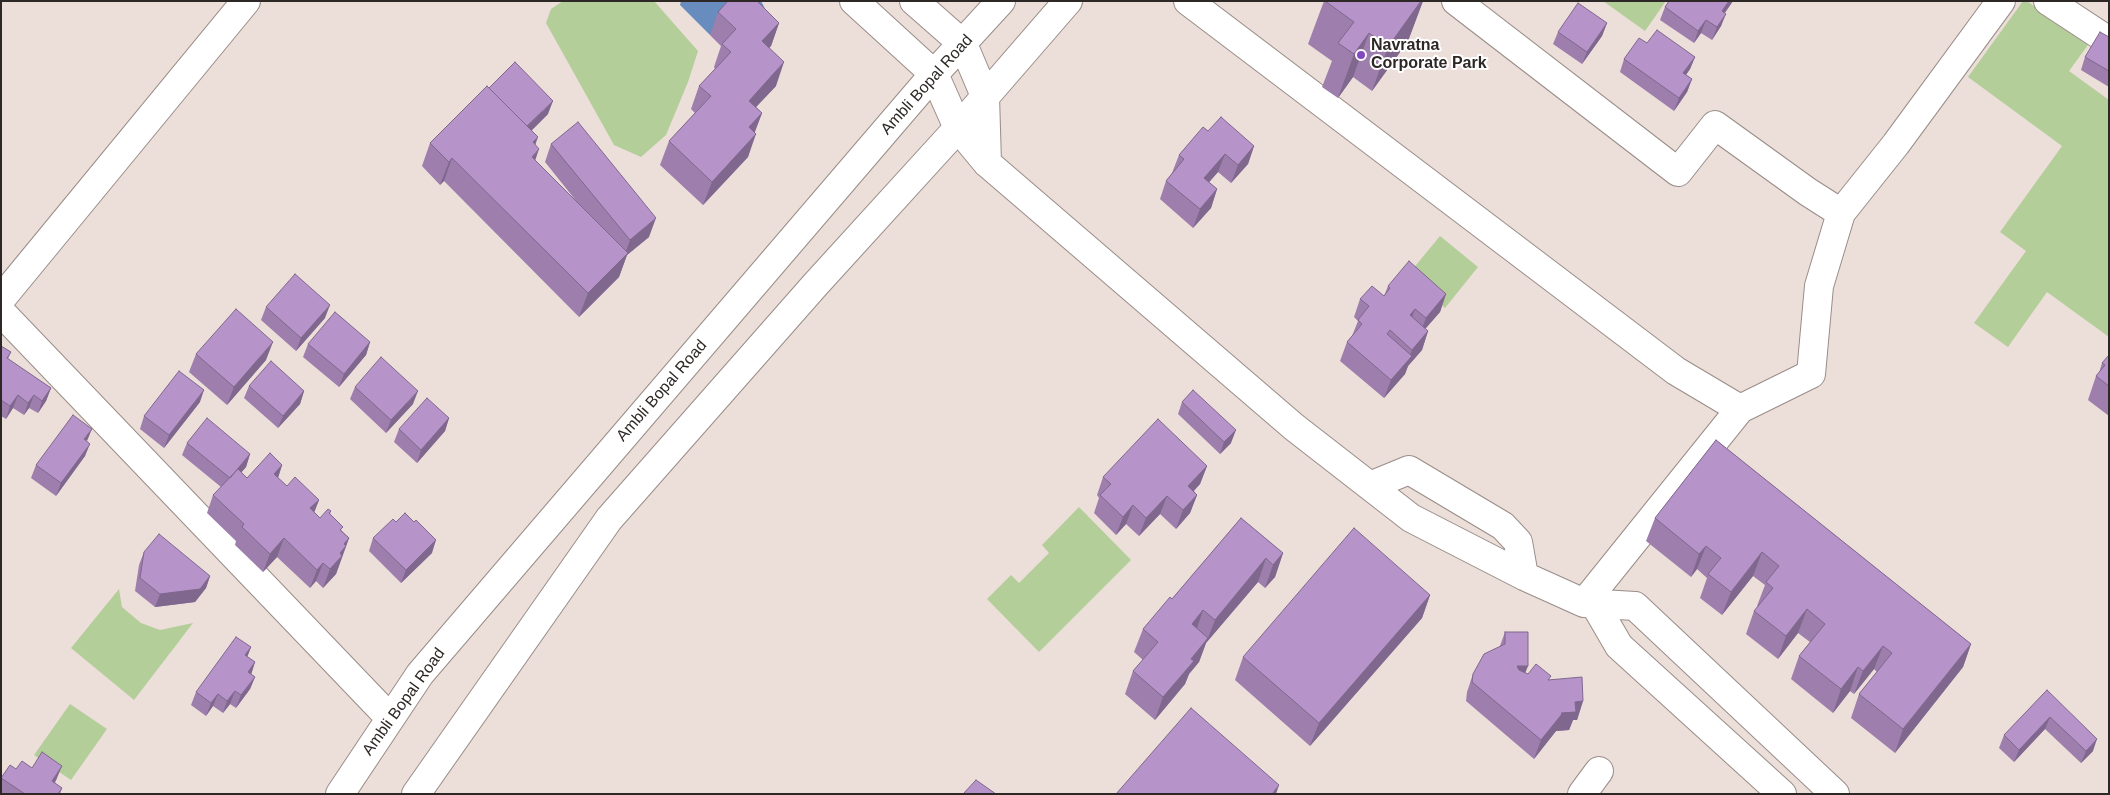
<!DOCTYPE html>
<html>
<head>
<meta charset="utf-8">
<style>
	body { margin:0 }
	#map { position:relative; width:2110px; height:795px; overflow:hidden; background:#ecded9; font-family:Arial,sans-serif }
	canvas { display:block }
	.frame { position:absolute; inset:0; border:2px solid #2d2826; pointer-events:none }
</style>
</head>
<body>
<div id="map">
<canvas width="2110" height="795"></canvas>
<div class="frame"></div>
</div>
<script>
const ctx = document.querySelector('canvas').getContext('2d');
ctx.lineJoin = 'round';
function fillPath(path, color) { ctx.fillStyle = color; ctx.fill(path, 'evenodd'); }
const shape = rows => new Path2D(rows.map(r => 'M' + r).join(''));
function strokePath(path, color, width, dash) { ctx.strokeStyle = color; ctx.lineWidth = width; ctx.lineCap = dash ? 'butt' : 'round'; ctx.setLineDash(dash || []); ctx.stroke(path); }
function label(font, color, halo, rows, align = 'center') {
  ctx.font = font + ' Arial,sans-serif'; ctx.lineWidth = 4; ctx.setLineDash([]); ctx.textBaseline = 'middle'; ctx.strokeStyle = halo; ctx.fillStyle = color; for (const [text, x, y, turn = 0] of rows) {
    ctx.save(); ctx.translate(x, y); ctx.rotate((+turn || 0) * Math.PI / 180); ctx.textAlign = isNaN(turn) ? turn : align; if (halo) ctx.strokeText(text, 0, 0); ctx.fillText(text, 0, 0); ctx.restore();
  }
}
fillPath(shape([
	[563,1,654,1,698,51,688,82,666,135,641,157,614,145,546,23,551,9],
	[1603,1,1666,1,1645,31],
	[2023,1,2027,1,2088,45,2069,71,2109,100,2109,337,2047,292,2008,347,1974,323,2026,251,2000,232,2062,146,1968,77],
	[1440,236,1478,267,1445,308,1407,276],
	[1079,507,1131,560,1039,652,987,599,1011,575,1019,583,1049,553,1042,545],
	[119,589,122,607,141,623,160,630,193,623,134,700,71,648],
	[70,704,107,729,71,780,34,755]
]), '#b4ce9a');
fillPath(shape([
	[681,1,761,1,774,26,710,35,680,5]
]), '#678cbd');
const minor = shape([
	[854,1,934,74,958,128,987,163,1294,427,1411,518,1524,576,1584,603,1635,606,1835,794],
	[914,1,963,44,985,96,987,163],
	[1188,1,1676,371,1740,409],
	[1456,1,1678,172,1715,125,1808,192,1841,213],
	[2048,1,2109,41],
	[1,299,246,1],
	[1,312,390,718],
	[1370,486,1409,470,1503,526,1518,542,1524,576],
	[1584,603,1740,409,1811,374,1819,286,1841,213,1896,144,2001,1],
	[1594,603,1619,646,1782,794],
	[340,794,420,674,934,74,1001,1],
	[416,794,609,519,815,285,958,128,1068,1],
	[1582,794,1599,771]
]);
strokePath(minor, '#998d88', 30);
strokePath(minor, '#fff', 28);
fillPath(shape([
	[1324,1,1423,1,1408,41,1372,91,1353,77,1338,98,1322,87,1332,61,1308,44],
	[1669,1,1733,1,1725,13,1721,26,1712,40,1701,33,1694,43,1660,20,1665,7],
	[718,12,779,23,771,46,769,48,776,86,756,107,762,113,755,132,748,157,703,205,660,165,669,141,695,113,691,109,699,86,715,69,714,67,721,46,710,35],
	[1607,23,1602,36,1582,64,1553,44,1558,32],
	[2109,37,2109,87,2081,70,2085,57],
	[1647,43,1695,57,1690,69,1686,75,1692,79,1687,92,1674,111,1620,72,1624,59],
	[489,88,548,114,532,130,535,145,535,161,581,207,545,162,551,144,649,237,627,255,619,277,579,317,444,181,440,185,422,166,430,143],
	[1208,131,1254,146,1248,164,1231,183,1218,172,1209,182,1217,189,1211,208,1193,228,1160,199,1166,181,1172,173,1179,155],
	[1388,286,1446,294,1440,312,1425,329,1428,331,1422,350,1408,366,1405,374,1384,398,1340,361,1347,342,1352,336,1358,321,1354,317,1360,299,1384,296],
	[266,307,325,318,296,351,261,320],
	[370,342,366,355,339,387,303,357,308,344],
	[1,346,11,352,8,359,51,388,46,401,38,413,29,408,24,415,13,408,6,419,1,416],
	[196,354,266,360,227,405,189,372],
	[2109,355,2109,416,2088,400,2096,376,2099,373,2102,363],
	[249,386,304,391,300,404,278,428,244,398],
	[355,387,413,404,386,433,350,399],
	[200,402,164,448,140,429,144,416],
	[1182,402,1231,443,1220,454,1178,414],
	[449,418,445,431,417,463,394,442,399,429],
	[1716,440,1971,644,1963,667,1895,753,1851,718,1859,694,1877,672,1874,669,1854,694,1850,691,1833,713,1791,679,1799,656,1810,642,1798,633,1778,659,1746,634,1754,611,1758,606,1757,606,1765,585,1753,576,1722,615,1700,598,1707,578,1697,569,1691,577,1646,541,1655,518],
	[87,442,85,456,56,496,31,478,36,465],
	[187,443,250,454,246,467,241,472,247,478,282,465,278,478,287,486,319,500,314,512,320,518,331,511,330,514,342,531,349,538,336,574,323,588,316,581,310,588,277,557,263,572,235,545,236,541,207,513,213,495,221,487,182,455],
	[1207,466,1200,484,1194,491,1197,495,1190,513,1176,529,1160,514,1139,536,1126,524,1116,535,1094,513,1099,498,1097,495,1103,477],
	[1241,518,1283,553,1275,577,1265,588,1258,582,1206,643,1199,662,1189,674,1185,684,1155,720,1125,694,1133,671,1143,660,1134,652,1143,629,1172,599],
	[373,538,432,553,401,583,369,551],
	[144,552,210,576,206,588,195,602,155,607,135,591,139,565],
	[1430,595,1422,618,1310,746,1235,680,1243,657],
	[1505,632,1525,673,1528,674,1550,680,1583,701,1577,720,1573,720,1569,730,1556,731,1534,759,1466,701,1467,692,1473,674,1500,646],
	[251,647,247,657,255,662,251,674,255,677,250,689,236,708,230,704,223,713,213,706,206,716,191,705,196,692],
	[2047,690,2093,751,2081,763,2045,729,2014,762,1999,748,2004,735],
	[32,768,57,778,55,783,62,788,60,794,1,794,1,778,16,769]
]), '#9d7ead');
fillPath(shape([
	[1421,1,1423,1,1408,41,1372,91,1388,47],
	[1729,1,1733,1,1717,23,1722,11],
	[1726,14,1721,26,1712,40,1717,27],
	[1706,20,1701,33,1694,43,1698,31],
	[779,23,771,46,754,65,762,41],
	[1607,23,1602,36,1582,64,1587,52],
	[1369,33,1353,77,1338,98,1354,54],
	[1695,57,1690,69,1678,86,1683,73],
	[784,62,776,86,740,124,749,101],
	[1692,79,1687,92,1674,111,1679,98],
	[553,101,548,114,521,141,526,128],
	[762,113,753,136,749,127],
	[756,134,748,157,703,205,712,182],
	[538,137,530,160,533,142],
	[1254,146,1248,164,1231,183,1238,165],
	[539,149,531,173,532,157],
	[1225,154,1218,172,1197,196,1204,178],
	[452,158,444,181,440,185,449,162],
	[1217,189,1211,208,1193,228,1200,209],
	[656,218,649,237,627,255,619,277,579,317,588,293,624,257,630,240],
	[1446,294,1440,312,1419,336,1426,318],
	[330,305,325,318,296,351,301,338],
	[1415,309,1408,327,1410,315],
	[1428,331,1422,350,1408,366,1405,374,1384,398,1391,380,1409,358,1412,350],
	[273,342,266,360,227,405,234,387],
	[370,342,366,355,339,387,344,374],
	[51,388,46,401,38,413,42,401],
	[204,390,200,402,164,448,169,435],
	[304,391,300,404,278,428,283,416],
	[418,391,413,404,386,433,391,420],
	[18,395,13,408,6,419,10,406],
	[34,395,29,408,24,415,28,403],
	[449,418,445,431,417,463,421,450],
	[92,429,87,441,84,439],
	[1236,430,1231,443,1220,454,1224,442],
	[90,444,85,456,56,496,61,483],
	[250,454,246,467,226,491,230,478],
	[282,465,276,484,274,474],
	[1207,466,1200,484,1181,504,1188,486],
	[1197,495,1190,513,1176,529,1183,510],
	[1167,496,1160,514,1139,536,1146,518],
	[319,500,312,518,310,508],
	[1133,505,1126,524,1116,535,1123,517],
	[284,538,277,557,263,572,270,554],
	[349,538,336,574,323,588,330,569,344,544],
	[436,540,432,553,401,583,406,570],
	[1706,546,1697,569,1691,577,1699,554],
	[1762,552,1753,576,1722,615,1731,592],
	[1283,553,1275,577,1265,588,1273,565],
	[1266,558,1258,582,1206,643,1199,662,1189,674,1185,684,1155,720,1163,697,1191,659,1208,638,1215,620],
	[323,563,316,581,310,588,317,570],
	[210,576,206,588,195,602,155,607,160,594],
	[1430,595,1422,618,1310,746,1319,723],
	[1807,609,1798,633,1778,659,1786,636],
	[1203,610,1195,634,1192,624],
	[1971,644,1963,667,1895,753,1903,729],
	[1883,646,1874,669,1854,694,1863,671],
	[251,647,246,660,245,655],
	[255,662,251,675,248,672],
	[1517,666,1528,666,1521,684],
	[1858,667,1850,691,1833,713,1841,689],
	[255,677,250,689,236,708,241,695],
	[235,691,230,704,223,713,227,701],
	[218,694,213,706,206,716,211,703],
	[1583,701,1577,720,1573,720,1569,730,1556,731,1534,759,1541,740,1561,713,1575,702],
	[2050,717,2045,729,2014,762,2019,750],
	[2097,739,2093,751,2081,763,2086,751],
	[62,766,57,778,47,794,52,781],
	[1279,785,1276,794,1272,794]
]), '#7f678d');
const building = shape([
	[728,1,757,1,779,23,762,41,784,62,749,101,762,113,749,127,756,134,712,182,669,141,711,96,699,86,731,52,722,44,736,29,718,12,728,1],
	[1325,1,1421,1,1388,47,1369,33,1354,54,1338,43,1354,22,1325,1],
	[1669,1,1729,1,1722,11,1726,14,1717,27,1706,20,1698,31,1665,7,1669,1],
	[1578,3,1607,23,1587,52,1558,32,1578,3],
	[1657,30,1695,57,1683,73,1692,79,1679,98,1624,59,1639,38,1647,43,1657,30],
	[2100,32,2109,37,2109,71,2085,57,2100,32],
	[515,62,553,101,527,126,489,88,515,62],
	[487,86,538,137,533,142,539,149,532,157,628,253,588,293,452,158,449,162,430,143,487,86],
	[1221,117,1254,146,1238,165,1225,154,1204,178,1217,189,1200,209,1166,181,1184,159,1179,155,1203,127,1208,131,1221,117],
	[578,122,656,218,630,240,551,144,578,122],
	[1409,261,1446,294,1426,318,1415,309,1410,315,1428,331,1412,350,1390,330,1387,334,1412,356,1391,380,1347,342,1362,324,1358,320,1369,306,1360,299,1372,286,1384,296,1390,288,1388,286,1409,261],
	[295,274,330,305,301,338,266,307,295,274],
	[236,309,273,342,234,387,196,354,236,309],
	[335,312,370,342,344,374,308,344,335,312],
	[1,346,11,352,7,358,51,388,42,401,34,395,28,403,18,395,10,406,1,400,1,346],
	[2109,355,2109,386,2096,376,2105,365,2102,363,2109,355],
	[381,357,418,391,391,420,355,387,381,357],
	[271,361,304,391,283,416,249,386,271,361],
	[179,371,204,390,169,435,144,416,179,371],
	[1193,390,1236,430,1224,442,1182,402,1193,390],
	[427,398,449,418,421,450,399,429,427,398],
	[73,415,92,429,84,439,90,444,61,483,36,465,73,415],
	[207,418,250,454,230,478,187,443,207,418],
	[1158,419,1207,466,1188,486,1197,495,1183,510,1167,496,1146,518,1133,505,1123,517,1100,495,1111,484,1103,477,1158,419],
	[1716,440,1971,644,1903,729,1859,694,1892,653,1883,646,1863,671,1858,667,1841,689,1799,656,1825,624,1807,609,1786,636,1754,611,1773,588,1766,582,1779,566,1762,552,1731,592,1708,574,1721,558,1706,546,1699,554,1655,518,1716,440],
	[270,453,282,465,274,474,287,486,295,477,319,500,310,508,320,518,328,509,331,511,329,513,343,527,340,530,349,538,344,544,346,546,340,553,342,556,330,569,323,563,317,570,284,538,270,554,242,527,244,524,213,495,238,469,247,478,270,453],
	[405,513,414,522,416,520,436,540,406,570,373,538,393,519,396,522,405,513],
	[1241,518,1283,553,1273,565,1266,558,1215,620,1203,610,1192,624,1208,638,1191,659,1194,661,1163,697,1133,671,1158,642,1143,629,1170,597,1172,599,1241,518],
	[1354,528,1430,595,1319,723,1243,657,1354,528],
	[159,534,210,576,200,589,160,594,140,578,144,552,159,534],
	[1505,632,1528,632,1528,666,1517,666,1519,670,1528,674,1536,664,1551,676,1548,680,1582,677,1583,701,1575,702,1576,712,1561,713,1562,714,1541,740,1472,682,1473,674,1484,654,1505,644,1505,632],
	[236,637,251,647,245,655,255,662,248,672,255,677,241,695,235,691,227,701,218,694,211,703,196,692,236,637],
	[2047,690,2097,739,2086,751,2050,717,2019,750,2004,735,2047,690],
	[1191,708,1279,785,1272,794,1116,794,1191,708],
	[42,752,62,766,52,781,62,788,58,794,25,794,1,778,10,765,16,769,22,761,32,768,42,752],
	[976,780,996,794,963,794,976,780]
]);
fillPath(building, '#b693c9');
strokePath(building, '#7f678d', 1);
for (const [x, y, r, color] of [
	[1361,55,5,"#8449bf"]
]) { const dot = new Path2D(); dot.arc(x, y, r, 0, 2 * Math.PI); ctx.fillStyle = color; ctx.fill(dot); strokePath(dot, '#fff', 2); }
label('bold 16px', '#2d2826', '#fff', [
	["Navratna",1371,46],
	["Corporate Park",1371,64]
], 'left');
label('16px', '#2d2826', '#fff', [
	["Ambli Bopal Road",927,85,-48],
	["Ambli Bopal Road",662,391,-49],
	["Ambli Bopal Road",404,702,-54]
]);
</script>
</body>
</html>
